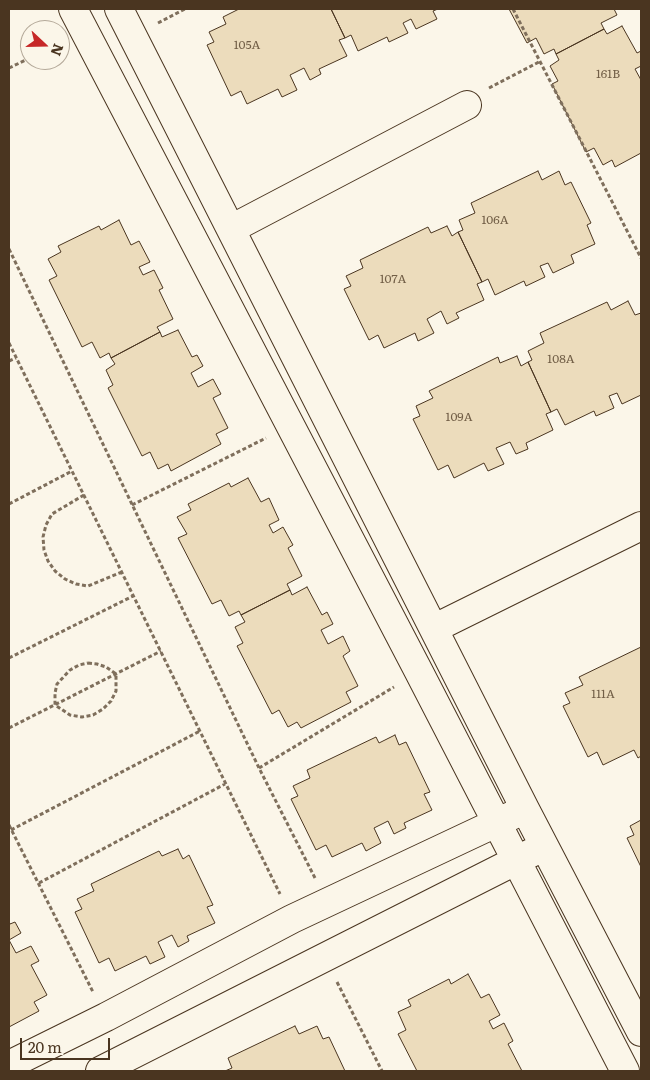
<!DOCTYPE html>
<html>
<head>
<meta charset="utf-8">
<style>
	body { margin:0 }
	#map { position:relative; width:650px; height:1080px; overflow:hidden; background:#fbf6e9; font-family:Literata,serif }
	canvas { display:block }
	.frame { position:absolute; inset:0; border:10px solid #4a3520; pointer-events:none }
	.north { position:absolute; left:20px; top:20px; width:50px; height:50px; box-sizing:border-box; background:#fbf6e9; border:1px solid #b4a999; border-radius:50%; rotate:111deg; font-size:14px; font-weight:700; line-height:20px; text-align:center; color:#4a3520 }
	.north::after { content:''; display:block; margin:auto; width:18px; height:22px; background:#c62828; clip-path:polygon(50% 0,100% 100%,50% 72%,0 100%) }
	.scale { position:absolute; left:20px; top:1038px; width:90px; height:22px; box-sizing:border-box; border:2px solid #4a3520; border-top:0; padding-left:6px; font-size:15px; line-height:18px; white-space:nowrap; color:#4a3520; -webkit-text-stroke:4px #fbf6e9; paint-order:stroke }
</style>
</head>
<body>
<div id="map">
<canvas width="650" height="1080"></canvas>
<div class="frame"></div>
<div class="north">N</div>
<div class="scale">20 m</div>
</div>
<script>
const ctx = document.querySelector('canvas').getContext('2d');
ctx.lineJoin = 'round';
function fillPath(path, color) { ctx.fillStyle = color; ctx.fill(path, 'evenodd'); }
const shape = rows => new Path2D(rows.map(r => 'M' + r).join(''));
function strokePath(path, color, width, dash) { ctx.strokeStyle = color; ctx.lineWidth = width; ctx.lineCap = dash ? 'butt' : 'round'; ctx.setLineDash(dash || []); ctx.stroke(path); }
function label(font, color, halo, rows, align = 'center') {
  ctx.font = font + ' Literata,serif'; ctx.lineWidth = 4; ctx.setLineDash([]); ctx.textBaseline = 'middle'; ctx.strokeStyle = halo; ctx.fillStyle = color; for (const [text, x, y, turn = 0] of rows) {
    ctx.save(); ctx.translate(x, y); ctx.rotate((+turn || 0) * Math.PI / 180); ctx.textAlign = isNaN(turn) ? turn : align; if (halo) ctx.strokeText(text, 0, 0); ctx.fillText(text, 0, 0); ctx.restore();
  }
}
const building = shape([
	[239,9,331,9,345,38,339,40,347,56,319,69,321,74,310,80,304,68,290,75,297,90,282,97,278,89,247,104,241,91,231,96,207,45,214,42,209,32,226,24,223,17,239,9],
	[331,9,438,9,433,11,437,19,416,29,411,19,403,23,408,33,389,42,387,37,358,51,351,35,345,38,331,9],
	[509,9,614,9,617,15,601,23,604,29,556,54,554,49,544,54,536,38,527,43,509,9],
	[622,26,637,53,641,51,641,66,635,69,641,80,641,153,615,167,612,160,603,165,594,148,586,152,552,84,558,81,550,66,559,60,556,54,604,29,607,34,622,26],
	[538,171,542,180,559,171,565,185,571,182,591,223,587,225,595,244,571,255,574,263,553,273,548,263,540,266,545,277,526,286,524,281,495,295,488,279,482,282,458,232,463,230,459,220,475,213,471,203,538,171],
	[119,220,131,245,139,241,150,262,139,267,143,275,154,270,163,288,159,290,173,319,157,327,160,332,111,358,109,353,100,358,92,342,82,347,49,280,57,276,48,259,61,252,58,246,99,226,101,230,119,220],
	[447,226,452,236,458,232,482,282,477,284,484,300,456,313,459,318,447,324,441,311,427,319,434,333,418,341,415,333,384,348,378,335,369,340,344,289,351,286,346,276,363,268,360,260,428,227,431,233,447,226],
	[628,301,635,315,641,313,641,395,622,404,617,393,609,396,614,408,596,416,594,411,565,425,557,409,551,412,528,362,532,360,528,351,544,343,540,333,607,302,611,310,628,301],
	[178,330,192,357,197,355,203,366,191,373,198,387,213,379,221,394,213,398,228,428,216,434,221,444,171,471,168,464,158,469,150,452,142,456,108,388,113,385,106,370,115,364,111,358,160,332,162,337,178,330],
	[517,356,521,366,528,362,551,412,546,414,553,430,526,443,528,449,516,454,510,442,496,448,504,464,488,471,484,463,454,478,448,465,438,470,413,419,420,416,416,406,433,398,429,391,498,357,500,363,517,356],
	[248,478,261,502,269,498,279,520,269,525,273,533,283,527,293,545,288,548,302,576,287,584,290,590,241,615,239,611,229,616,221,600,212,604,178,538,187,534,177,517,191,510,188,504,229,483,231,487,248,478],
	[307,587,322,615,327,612,333,624,321,630,328,644,343,636,350,651,343,656,358,686,346,692,351,702,301,728,297,722,288,727,279,710,272,714,237,646,243,643,235,627,245,622,241,615,290,590,292,595,307,587],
	[641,647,641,756,638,758,634,750,603,765,597,752,588,757,563,706,570,703,565,693,583,685,579,677,641,647],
	[395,735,399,745,406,742,430,792,424,794,432,810,404,823,406,828,394,834,388,821,374,828,381,843,366,851,362,843,332,857,326,845,316,850,291,799,298,796,293,786,310,778,307,770,376,737,379,743,395,735],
	[641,820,641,867,627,838,634,835,630,826,641,820],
	[178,849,183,859,189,855,213,905,207,907,215,923,187,936,189,941,178,947,172,935,158,942,165,957,150,964,146,956,115,971,109,958,99,963,75,912,82,909,77,899,94,891,91,884,159,851,162,856,178,849],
	[9,921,10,924,15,922,21,933,9,940,16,953,31,946,39,961,31,965,47,995,34,1002,39,1011,9,1027,9,921],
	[468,974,481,998,489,994,500,1015,489,1021,493,1029,504,1023,513,1041,508,1044,522,1071,417,1071,398,1034,406,1030,398,1012,411,1006,408,1000,449,979,451,984,468,974],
	[295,1026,299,1034,317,1026,323,1039,329,1037,345,1071,225,1071,232,1068,228,1058,295,1026]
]);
fillPath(building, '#ecdcbc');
strokePath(building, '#4a3520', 1);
const minor = shape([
	[73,9,419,672,625,1071],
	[119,9,525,809,641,1032],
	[231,229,467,105],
	[435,628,641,526],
	[9,1065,106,1017,292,919,513,815],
	[100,1071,531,853]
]);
strokePath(minor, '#4a3520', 30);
strokePath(shape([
	[513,9,641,258],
	[158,23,185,9],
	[9,68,30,58],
	[489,88,539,62],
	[9,249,259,768,315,878],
	[9,343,280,894],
	[9,361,16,358],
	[84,495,52,514,46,525,43,537,44,550,48,561,55,571,65,579,76,584,88,586,122,572],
	[9,504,72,471],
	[132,505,266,438],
	[9,658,133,596],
	[88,663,97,664,106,667,116,674,116,691,111,701,103,709,93,715,82,717,70,715,55,705,55,693,57,684,70,670,79,665,88,663],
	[9,728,161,651],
	[259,768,394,687],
	[9,825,93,992],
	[11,830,200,731],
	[39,883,225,784],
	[337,982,382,1071]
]), '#7f6f5c', 3, [4, 2.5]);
strokePath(minor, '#fbf6e9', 28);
label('12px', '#725f47', null, [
	["105A",247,45],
	["161B",608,74],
	["106A",495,220],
	["107A",393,279],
	["108A",561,359],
	["109A",459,417],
	["111A",603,694]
]);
</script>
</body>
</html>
